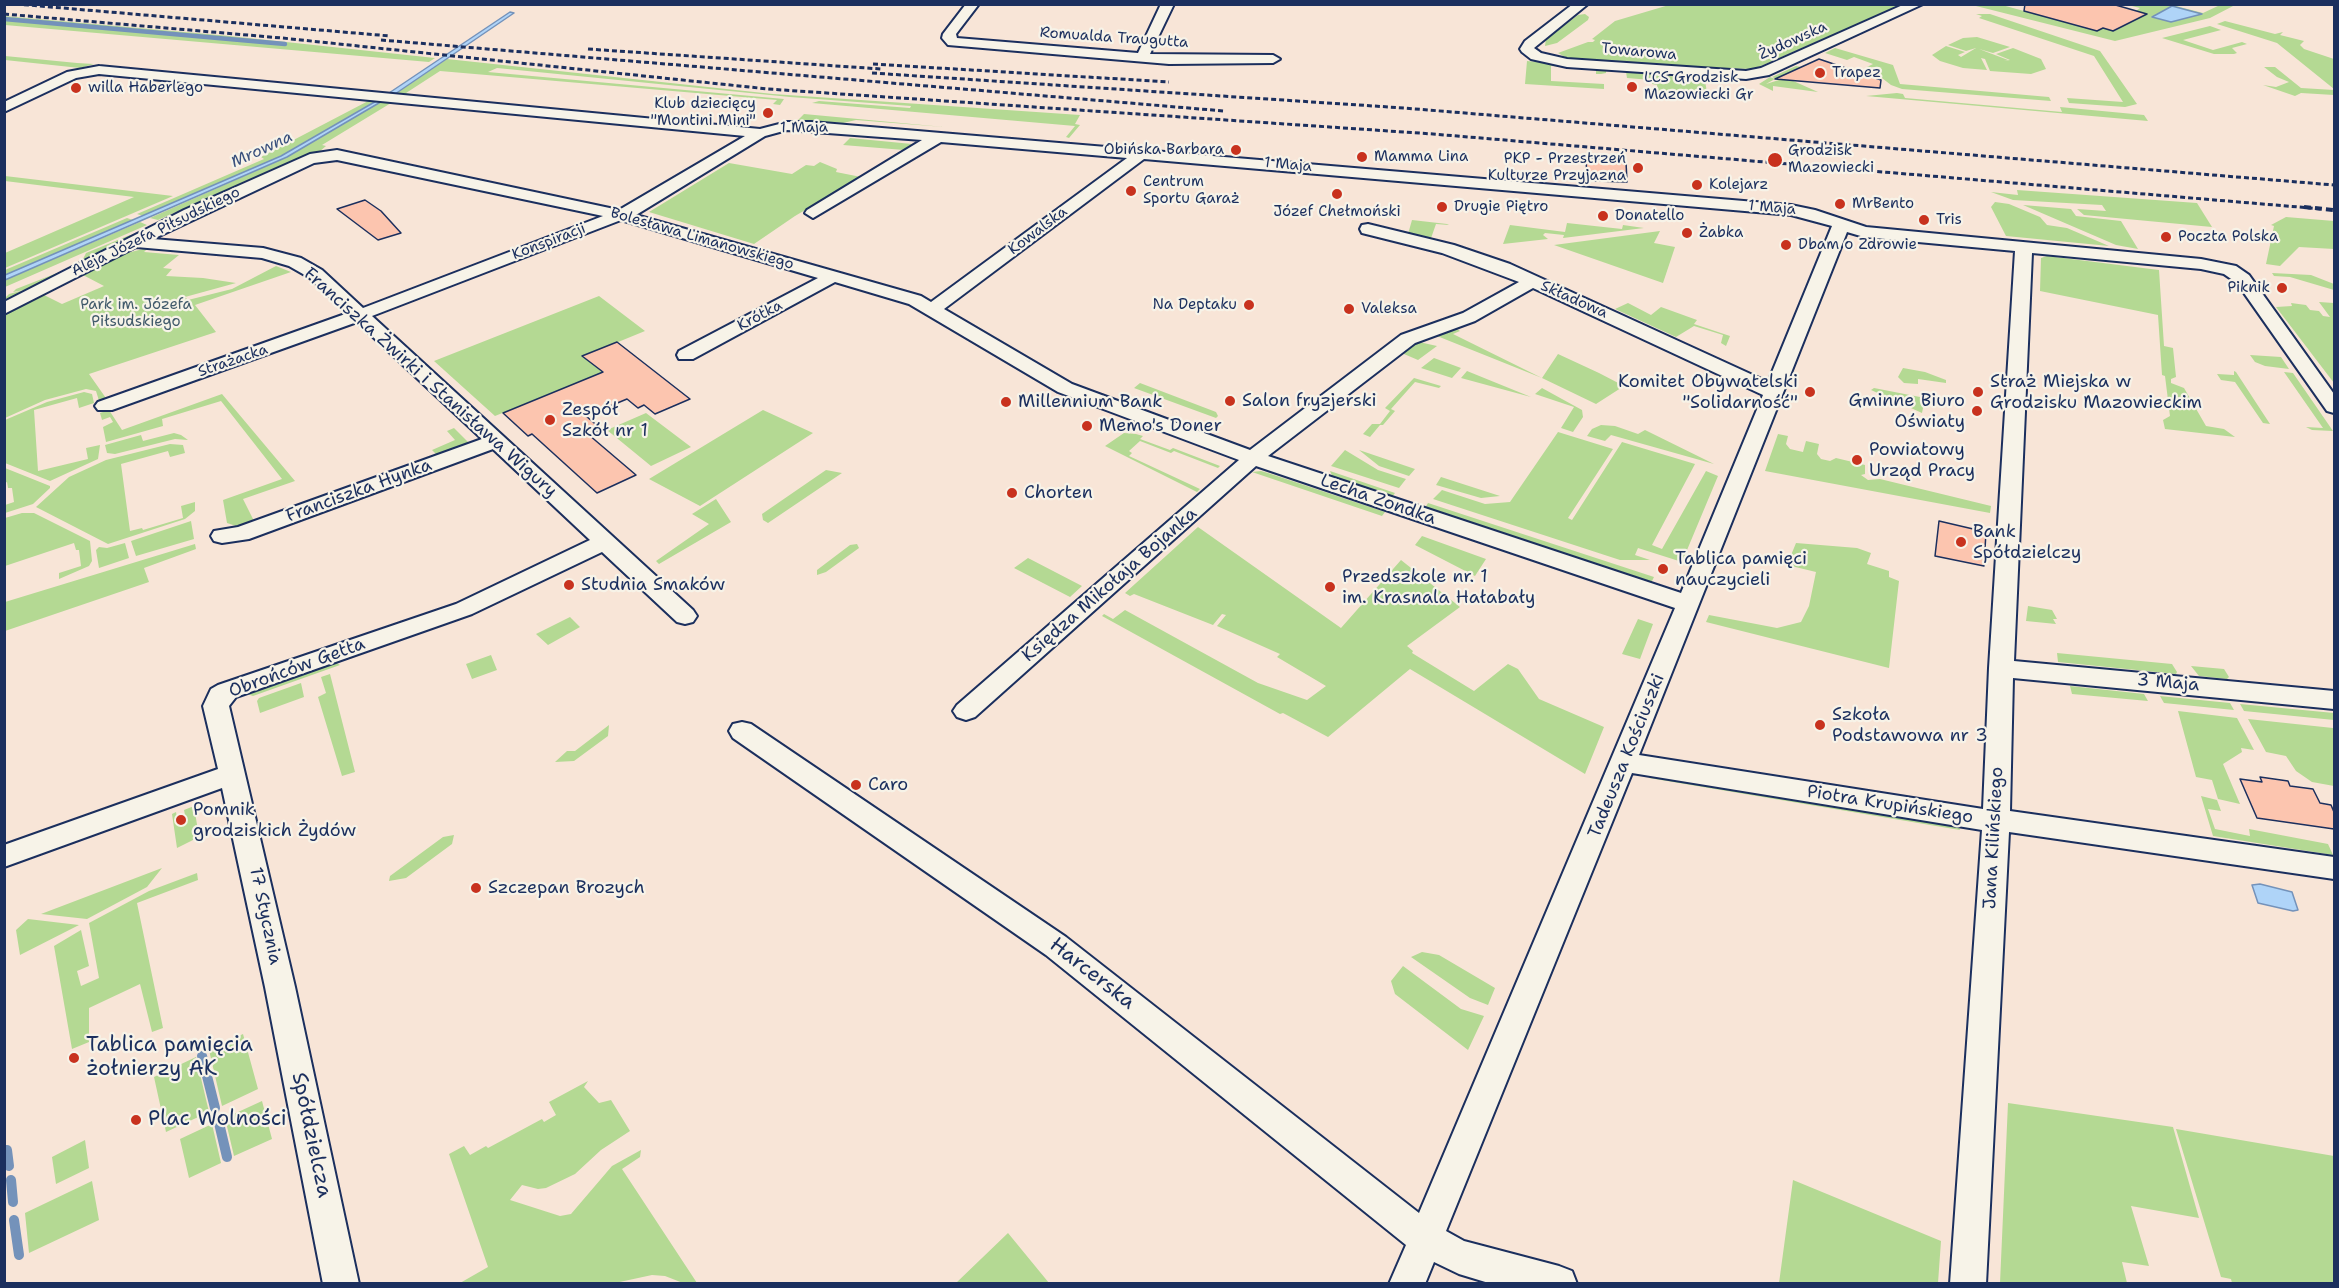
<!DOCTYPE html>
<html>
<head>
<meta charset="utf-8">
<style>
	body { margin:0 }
	#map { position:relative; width:2339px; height:1288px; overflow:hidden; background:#f8e5d7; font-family:"Shantell Sans",sans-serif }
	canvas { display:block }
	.frame { position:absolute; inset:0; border:6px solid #1b2f5e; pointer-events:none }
</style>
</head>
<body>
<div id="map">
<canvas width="2339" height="1288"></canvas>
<div class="frame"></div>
</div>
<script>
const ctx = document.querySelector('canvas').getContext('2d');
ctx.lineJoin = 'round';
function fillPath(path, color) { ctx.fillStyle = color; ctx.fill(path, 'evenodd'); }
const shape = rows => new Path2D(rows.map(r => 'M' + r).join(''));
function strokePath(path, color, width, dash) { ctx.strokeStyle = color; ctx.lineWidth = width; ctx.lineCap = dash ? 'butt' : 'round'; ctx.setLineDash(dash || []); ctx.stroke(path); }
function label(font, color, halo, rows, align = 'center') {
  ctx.font = font + ' "Shantell Sans",sans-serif'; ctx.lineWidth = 4.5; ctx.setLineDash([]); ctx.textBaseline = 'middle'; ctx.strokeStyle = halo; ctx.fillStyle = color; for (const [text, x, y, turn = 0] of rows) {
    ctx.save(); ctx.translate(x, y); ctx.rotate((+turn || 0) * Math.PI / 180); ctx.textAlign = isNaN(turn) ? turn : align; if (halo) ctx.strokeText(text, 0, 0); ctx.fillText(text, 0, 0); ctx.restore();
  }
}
fillPath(shape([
	[1669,5,1901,5,1754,69,1674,67,1586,61,1567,58,1558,53,1588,42,1593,42,1595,40,1592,39,1615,21],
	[1972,5,2002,5,2097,31,2103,28,2114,31,2146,14,2136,11,2140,8,2128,5,2172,5,2203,13,2220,5,2235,5,2210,18,2115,41],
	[1585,14,1589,17,1588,20,1557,43,1545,46,1546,39,1578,15],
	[1976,14,1990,14,2100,51,2137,104,2125,107,2069,103,2067,98,2123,102,2094,56,1979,18,1982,16],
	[4,16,230,36,435,58,429,62,5,25],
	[2225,21,2275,34,2283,32,2280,35,2304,41,2300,45,2304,49,2334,59,2334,89,2277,43,2217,24],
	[2210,26,2221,30,2183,40,2213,50,2242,42,2247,44,2232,48,2237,53,2234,54,2214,54,2162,38],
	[1977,37,2010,47,1993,53,1979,49,2008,60,2004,61,2010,60,1996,54,2013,48,2041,59,2046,69,2031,74,1990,71,1985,59,1981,58,1987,70,1963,68,1940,61,1932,55,1946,46,1965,52,1958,55,1961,57,1976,48,1966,51,1948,45,1963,38],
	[1835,48,1893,65,1900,84,2049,97,2051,101,1902,89,1891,85,1869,68,1883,68,1867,67,1873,64,1854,57,1847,60,1825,53],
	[5,56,77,63,94,64,80,68,5,60],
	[447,59,773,94,1080,115,1075,124,1080,125,1069,138,1066,137,1075,126,812,103,819,101,910,108,911,106,790,97,497,68,488,72,784,99,780,105,773,104,777,100,440,71,406,93,411,94,395,94],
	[1527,61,1606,69,1606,73,1601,74,1596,74,1596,69,1551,66,1551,81,1604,84,1604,89,1525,84],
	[1796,66,1801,67,1782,76,1818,92,1773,86,1773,91,1759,84,1770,77,1775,79,1766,84,1779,80,1772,77],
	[2264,67,2275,67,2301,88,2334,90,2334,95,2301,93,2295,96,2263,85,2276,87,2289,82,2277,77],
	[1626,72,1701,79,1705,81,1708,98,1658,95,1657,85,1652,84,1651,80,1627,78],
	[1897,93,1903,94,1905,98,2062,112,2060,107,2144,115,2148,121,1866,96],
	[372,99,378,100,281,156,143,216,137,214,264,159,261,157],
	[384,100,448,107,391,103,322,145,326,146,319,152,298,158,158,220,150,218,287,157],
	[804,114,944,127,856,120,843,123,798,120],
	[850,138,912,144,904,150,843,145],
	[820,162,837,169,836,172,861,177,795,216,754,244,649,212,729,163,792,174,806,165,814,166],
	[5,176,173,196,5,268,5,253,134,197,5,181],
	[2017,190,2197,203,2212,227,2084,215,2077,209,2106,211,2102,205,2013,200,1991,192,2018,195],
	[1995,202,2009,204,2040,217,2047,225,2067,228,2109,246,2006,236,1991,207],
	[2023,205,2071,209,2076,216,2121,221,2138,249,2116,245],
	[2286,217,2334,221,2334,249,2299,247,2280,266,2266,264,2274,226,2271,225],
	[127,218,133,220,5,275,5,270],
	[1412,220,1447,224,1449,225,1436,224,1430,241,1408,234],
	[140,222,147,225,5,287,5,280],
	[1567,223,1622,229,1623,225,1644,228,1563,238,1564,235,1545,233,1543,235,1548,239,1503,244,1510,225,1565,232],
	[1660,231,1654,243,1675,247,1663,283,1554,245],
	[140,234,5,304,8,299,5,298,9,294,24,290,13,292,16,289,70,268,83,259,86,253,130,235],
	[143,249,147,249,144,252,179,255,163,268,172,269,166,276,203,278,236,283,185,297,188,300,232,289,276,266,291,272,195,305,216,332,89,374,108,401,100,404,96,391,86,389,45,400,5,418,5,314,115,256],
	[83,275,104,286,62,304,44,295],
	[2047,256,2159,270,2164,346,2173,348,2176,377,2171,379,2171,383,2184,388,2206,426,2224,429,2235,437,2165,429,2163,420,2170,416,2165,376,2162,375,2158,315,2040,291,2041,258],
	[2272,273,2311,275,2334,284,2334,290,2290,277,2274,276],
	[599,296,645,331,584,356,603,372,495,416,434,361],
	[2319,302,2334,303,2334,383,2276,307,2292,306,2291,303,2306,305,2310,310,2319,311,2323,316,2330,317],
	[1628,303,1651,315,1661,307,1697,320,1694,324,1730,336,1726,346,1721,343,1723,335,1694,326,1676,337,1615,309],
	[1453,326,1460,331,1453,334,1542,378,1437,336,1436,332],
	[1419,342,1437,346,1418,360,1404,354,1405,349],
	[1558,354,1599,373,1624,386,1596,404,1542,378],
	[2250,355,2281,357,2289,369,2265,366,2255,362],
	[1434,358,1461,368,1452,378,1421,368],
	[1903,368,1925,372,1946,380,1946,383,1918,379,1918,384,1904,383,1898,377],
	[1467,371,1531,397,1461,378],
	[2234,371,2236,372,2270,424,2263,423,2235,382,2221,380,2217,374,2234,375],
	[2284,372,2293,373,2333,431,2312,430,2306,427,2323,428],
	[1414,378,1441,386,1439,388,1415,382,1391,409,1395,411,1383,425,1380,425,1370,437,1363,434,1372,424,1380,424,1390,411,1385,408],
	[1140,383,1216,412,1218,416,1216,418,1134,388],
	[1542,388,1582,410,1583,417,1573,432,1561,428,1574,407,1535,394],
	[1874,388,1925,398,1922,413,1871,390],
	[84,392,92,394,94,403,79,408,77,398,34,410,38,471,88,459,86,448,100,445,98,459,50,481,5,463,5,420,47,402],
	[222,394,295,481,243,499,255,523,242,528,227,523,223,500,282,479,221,401,162,419,163,426,106,442,103,427,113,422,110,417,102,420,100,413,109,410,122,430],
	[763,410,813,433,700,506,649,479],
	[646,413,691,447,651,466,607,430],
	[1601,425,1615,426,1638,434,1645,430,1714,464,1611,435,1605,441,1587,436,1592,429],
	[454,428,470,444,439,457,432,450,455,440,447,431],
	[1558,432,1613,449,1568,518,1572,520,1622,442,1695,464,1652,545,1662,549,1706,471,1718,476,1682,562,1638,548,1635,555,1650,560,1620,560,1433,499,1442,490,1485,504,1510,502],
	[174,433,181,435,188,440,175,439,115,454,107,453,105,445,141,435,143,441],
	[1124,433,1136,434,1143,436,1140,439,1170,450,1173,448,1220,466,1218,468,1174,451,1171,453,1140,441,1129,451,1132,453,1129,456,1200,489,1197,492,1105,446],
	[1778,434,1788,436,1786,444,1790,449,1803,452,1806,441,1819,444,1817,454,1821,459,1830,461,1836,458,1865,465,1865,474,1861,475,1868,480,1880,479,1991,506,1990,513,1765,471],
	[170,444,183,445,185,453,170,457,168,451,121,464,130,531,142,528,143,530,183,518,181,506,195,502,195,511,185,519,108,544,36,507,69,477,106,460],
	[1345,450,1378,470,1406,479,1399,488,1331,466],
	[1359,450,1415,469,1409,476,1379,466],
	[5,468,50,486,50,488,33,504,5,513,5,505,14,502,12,488,8,488,7,482,5,483],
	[826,470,842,473,768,523,763,520,762,514],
	[1261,471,1268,473,1385,512,1382,516,1252,472],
	[1330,471,1395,493,1391,498,1333,478],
	[1441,477,1500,496,1481,498,1436,485],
	[716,499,731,522,659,564,656,561,709,524,692,514],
	[1428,503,1654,577,1651,583,1425,508],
	[22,513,34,513,90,541,92,561,89,566,59,579,59,573,81,566,79,550,76,550,74,543,5,566,5,518],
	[191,521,194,539,136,556,131,541],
	[1198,527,1341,628,1401,560,1460,607,1407,646,1413,651,1412,653,1474,691,1508,664,1518,669,1539,699,1604,727,1585,774,1410,669,1328,737,1283,713,1280,714,1102,616,1104,614,1113,619,1125,610,1258,683,1307,700,1326,686,1277,657,1280,654,1217,626,1226,615,1222,614,1213,625,1134,594,1130,596,1125,593],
	[1422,536,1486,559,1475,576,1415,545],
	[125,543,129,558,99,568,96,550,99,547,107,548],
	[1796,543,1857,548,1871,553,1867,564,1889,571,1889,577,1899,581,1889,668,1706,622,1709,615,1777,628,1801,622,1809,606,1816,572,1787,565],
	[195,544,196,549,144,568,149,582,5,631,5,602],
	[857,544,859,548,826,572,817,575,817,570,850,545],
	[1028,558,1082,586,1070,597,1014,568],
	[2028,606,2052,610,2057,619,2053,619,2056,624,2026,621],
	[570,617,580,627,548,645,536,634],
	[1638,619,1653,624,1640,659,1622,654],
	[2057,653,2172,664,2177,672,2176,674,2058,662],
	[491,655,497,670,472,679,466,664],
	[332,660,340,665,253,696,244,693],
	[2191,666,2224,669,2229,677,2227,679,2199,676],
	[330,674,355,772,342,776,318,697,326,693,321,677],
	[301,683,304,697,260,713,257,701,259,698],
	[2070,686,2144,694,2148,701,2072,694],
	[2160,696,2230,703,2234,710,2164,703],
	[2240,704,2334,713,2334,720,2244,711],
	[2178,711,2237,718,2254,750,2241,748,2242,752,2223,764,2240,804,2218,799,2212,780,2196,777],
	[2248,719,2333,728,2334,786,2312,782,2296,771,2286,756,2266,752],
	[609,725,608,736,574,761,555,762,567,751,575,751],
	[1649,775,1959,827,1960,830,1649,778],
	[2201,796,2217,800,2221,811,2208,809,2215,829,2250,836,2249,829,2328,844,2333,855,2213,836],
	[194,806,199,837,177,848,172,814,176,812,178,823,186,820,184,810],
	[454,835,452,844,406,878,389,881,390,876,443,837],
	[162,868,147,887,87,919,41,914],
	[197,873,198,880,137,903,163,1028,152,1032,140,984,89,1008,89,1042,72,1049,54,946,81,930,89,966,77,971,81,986,99,978,89,923,149,891],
	[28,919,79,925,20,955,16,930],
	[1422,952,1439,955,1495,988,1488,1005,1470,998,1411,957],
	[1403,966,1461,1009,1484,1016,1468,1050,1395,994,1391,981],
	[243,1034,258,1089,222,1106,209,1050],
	[196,1057,209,1112,166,1132,154,1077],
	[588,1081,584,1087,599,1103,611,1100,630,1131,601,1150,575,1174,546,1188,538,1189,522,1185,510,1200,560,1216,571,1214,612,1166,641,1150,640,1157,622,1169,697,1283,683,1283,665,1276,652,1275,615,1283,460,1283,488,1267,449,1154,464,1146,470,1155,486,1146,488,1148,542,1119,544,1122,556,1115,549,1102],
	[262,1101,272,1139,234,1156,225,1118],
	[2008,1103,2173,1127,2199,1218,2131,1206,2149,1266,2122,1262,2127,1283,2000,1283],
	[212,1124,221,1163,189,1178,180,1139],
	[2176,1129,2334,1156,2334,1283,2232,1283,2231,1279,2221,1277],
	[85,1140,89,1168,56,1184,52,1157],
	[1793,1180,1941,1241,1938,1283,1779,1283],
	[92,1181,99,1220,29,1253,25,1213],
	[1008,1233,1049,1283,956,1283]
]), '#b4d993');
const water = shape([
	[2172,6,2202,14,2171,22,2152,17,2172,6],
	[510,12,514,13,395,94,389,93,510,12],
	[378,100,384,100,287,157,5,280,5,275,281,156,378,100],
	[2260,884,2292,892,2298,910,2293,911,2258,903,2252,885,2260,884]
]);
fillPath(water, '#afd4f8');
strokePath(water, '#7492ba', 1.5);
strokePath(shape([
	[4,19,285,44]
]), '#7492ba', 4.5);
strokePath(shape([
	[202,1056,215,1108],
	[219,1123,227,1157],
	[7,1150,9,1166],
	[11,1180,13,1202],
	[14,1220,19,1255]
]), '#7492ba', 10);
const building = shape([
	[2025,4,2112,4,2147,14,2113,31,2103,28,2097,31,2024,11,2025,4],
	[1819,59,1881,80,1880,88,1775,79,1819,59],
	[1586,158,1626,162,1627,182,1594,181,1594,179,1587,178,1586,158],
	[365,200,381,211,401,233,378,240,337,209,365,200],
	[617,342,690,399,655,414,644,405,638,408,627,399,586,416,601,429,589,435,636,475,597,493,532,434,528,436,503,413,603,372,582,356,617,342],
	[1939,521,1986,532,1984,566,1935,556,1939,521],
	[2260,777,2288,781,2290,786,2313,789,2320,803,2331,805,2334,812,2334,829,2257,818,2240,779,2262,782,2260,777]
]);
fillPath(building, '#fcc5af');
strokePath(building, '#1b2f5e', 1.5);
const minor = shape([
	[966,4,979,4,956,34,957,38,1138,53,1161,4,1174,4,1150,54,1273,55,1280,59,1273,63,1169,64,948,45,942,38,943,34,966,4],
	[1573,4,1588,4,1534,48,1541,53,1567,59,1746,71,1761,68,1905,4,1923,4,1769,75,1746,79,1567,67,1531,59,1522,52,1520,49,1525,41,1573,4],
	[99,66,760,129,787,122,811,122,1791,205,1815,210,1866,227,2201,259,2236,266,2249,275,2334,394,2334,413,2327,411,2237,283,2224,274,2201,269,2032,253,2014,661,2334,691,2334,709,2013,678,2010,811,2334,857,2334,879,2009,832,1986,1284,1950,1284,1982,830,1632,773,1446,1231,1464,1241,1559,1266,1572,1271,1577,1284,1492,1284,1459,1274,1434,1262,1425,1284,1389,1284,1406,1245,1046,955,733,738,729,731,733,724,742,722,751,724,1066,937,1419,1213,1675,608,1256,466,975,717,966,720,957,717,953,711,957,705,1239,460,1058,392,909,304,835,282,693,359,679,359,677,355,679,351,818,278,621,220,372,316,693,610,697,616,693,622,685,624,677,622,602,552,472,614,236,697,229,706,295,987,359,1284,323,1284,265,987,222,788,4,867,4,845,218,769,203,706,211,689,218,685,456,604,590,540,493,449,249,539,222,543,214,541,211,536,214,531,238,527,482,439,357,322,112,410,98,410,95,406,98,402,348,313,310,278,289,266,262,258,136,247,4,314,4,302,184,210,310,154,337,150,619,210,745,136,99,74,76,78,4,112,4,102,67,72,99,66],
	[787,130,922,140,807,210,805,213,813,218,941,142,1127,158,931,302,921,296,636,215,765,136,787,130],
	[1144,159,1791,215,1832,226,1768,382,1510,264,1454,245,1368,224,1362,225,1360,229,1362,233,1442,253,1519,282,1463,313,1401,335,1250,450,1072,384,944,309,1144,159],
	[337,160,603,216,363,308,322,270,301,258,263,248,153,239,314,163,337,160],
	[1847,232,1864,237,2015,251,1989,668,1983,809,1639,755,1847,232],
	[1533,288,1763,395,1681,593,1268,456,1415,343,1475,321,1533,288]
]);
strokePath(minor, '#1b2f5e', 4);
fillPath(minor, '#f7f3e8');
strokePath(shape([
	[16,4,390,36],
	[4,14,282,38,768,89,1433,134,2322,209],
	[381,40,1224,111],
	[588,49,881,69],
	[873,64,1169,82],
	[872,73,1404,108,2334,185]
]), '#1b2f5e', 3, [5, 3]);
strokePath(shape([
	[2304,207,2334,210]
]), '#1b2f5e', 4, [7, 4]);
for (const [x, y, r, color] of [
	[1820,73,6,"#c8321e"],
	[1632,87,6,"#c8321e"],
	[76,88,6,"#c8321e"],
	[768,113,6,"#c8321e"],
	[1236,150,6,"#c8321e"],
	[1362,157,6,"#c8321e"],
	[1775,160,8,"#c8321e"],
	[1638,168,6,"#c8321e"],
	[1697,185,6,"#c8321e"],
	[1131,191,6,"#c8321e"],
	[1337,194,6,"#c8321e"],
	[1840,204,6,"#c8321e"],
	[1442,207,6,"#c8321e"],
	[1603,216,6,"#c8321e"],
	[1924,220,6,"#c8321e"],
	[1687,233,6,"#c8321e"],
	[2166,237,6,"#c8321e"],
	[1786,245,6,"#c8321e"],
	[2282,288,6,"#c8321e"],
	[1249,305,6,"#c8321e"],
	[1349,309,6,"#c8321e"],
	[1810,392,6,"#c8321e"],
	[1978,392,6,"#c8321e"],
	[1230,401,6,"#c8321e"],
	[1006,402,6,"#c8321e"],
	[1977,411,6,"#c8321e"],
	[550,420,6,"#c8321e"],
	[1087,426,6,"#c8321e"],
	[1857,460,6,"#c8321e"],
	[1012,493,6,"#c8321e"],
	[1961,542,6,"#c8321e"],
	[1663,569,6,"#c8321e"],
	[569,585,6,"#c8321e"],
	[1330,587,6,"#c8321e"],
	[1820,725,6,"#c8321e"],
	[856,785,6,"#c8321e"],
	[181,820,6,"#c8321e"],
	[476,888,6,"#c8321e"],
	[74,1058,6,"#c8321e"],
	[136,1120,6,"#c8321e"]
]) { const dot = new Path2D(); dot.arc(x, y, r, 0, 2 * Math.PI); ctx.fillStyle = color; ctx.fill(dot); strokePath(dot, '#f7f3e8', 2); }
label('15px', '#1b2f5e', '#f7f3e8', [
	["Romualda Traugutta",1114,38,4],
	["Żydowska",1793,41,-24],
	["Towarowa",1639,52,5],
	["1 Maja",804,128,-1],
	["1 Maja",1288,165,5],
	["1 Maja",1772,208,5],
	["Kowalska",1038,231,-37],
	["Aleja Józefa Piłsudskiego",156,232,-26],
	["Bolesława Limanowskiego",702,239,16],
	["Konspiracji",549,242,-21],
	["Składowa",1574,300,24],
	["Krótka",760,316,-28],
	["Strażacka",233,361,-19]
]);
label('15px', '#1b2f5e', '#f7f3e8', [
	["Trapez",1832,73],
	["LCS Grodzisk",1644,78],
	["Mazowiecki Gr",1644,95],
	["willa Haberlego",88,88],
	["Klub dziecięcy",756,104,"right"],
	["\"Montini Mini\"",756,121,"right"],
	["Obińska Barbara",1224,150,"right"],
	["Grodzisk",1788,151],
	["Mazowiecki",1788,168],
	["Mamma Lina",1374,157],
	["PKP - Przestrzeń",1626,159,"right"],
	["Kulturze Przyjazna",1626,176,"right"],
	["Centrum",1143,182],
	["Sportu Garaż",1143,199],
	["Kolejarz",1709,185],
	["MrBento",1852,204],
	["Drugie Piętro",1454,207],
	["Józef Chełmoński",1337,212,"center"],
	["Donatello",1615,216],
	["Tris",1936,220],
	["Żabka",1699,233],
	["Poczta Polska",2178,237],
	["Dbam o Zdrowie",1798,245],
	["Piknik",2270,288,"right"],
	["Na Deptaku",1237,305,"right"],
	["Valeksa",1361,309]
], 'left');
label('15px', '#415a6b', '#f7f3e8', [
	["Park im. Józefa",136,305],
	["Piłsudskiego",136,322]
]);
label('italic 16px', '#39507d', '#f7f3e8', [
	["Mrowna",262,150,-25]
]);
label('18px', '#1b2f5e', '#f7f3e8', [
	["Komitet Obywatelski",1798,382,"right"],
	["\"Solidarność\"",1798,403,"right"],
	["Straż Miejska w",1990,382],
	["Grodzisku Mazowieckim",1990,403],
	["Salon fryzjerski",1242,401],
	["Gminne Biuro",1965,401,"right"],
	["Oświaty",1965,422,"right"],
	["Millennium Bank",1018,402],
	["Zespół",562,410],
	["Szkół nr 1",562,431],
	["Memo's Doner",1099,426],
	["Powiatowy",1869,450],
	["Urząd Pracy",1869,471],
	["Chorten",1024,493],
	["Bank",1973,532],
	["Spółdzielczy",1973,553],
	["Tablica pamięci",1675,559],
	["nauczycieli",1675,580],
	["Przedszkole nr. 1",1342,577],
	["im. Krasnala Hałabały",1342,598],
	["Studnia Smaków",581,585],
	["Szkoła",1832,715],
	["Podstawowa nr 3",1832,736],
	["Caro",868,785],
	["Pomnik",193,810],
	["grodziskich Żydów",193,831],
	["Szczepan Brozych",488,888]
], 'left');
label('18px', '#1b2f5e', '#f7f3e8', [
	["Franciszka Żwirki i Stanisława Wigury",430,383,42],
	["Franciszka Hynka",359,491,-20],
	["Lecha Zondka",1378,500,19],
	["Księdza Mikołaja Bojanka",1110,585,-41],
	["Obrońców Getta",297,668,-20],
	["3 Maja",2168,683,5],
	["Tadeusza Kościuszki",1627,756,-68],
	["Piotra Krupińskiego",1890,805,9],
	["Jana Kilińskiego",1994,838,-87],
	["17 Stycznia",265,916,78]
]);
label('21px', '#1b2f5e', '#f7f3e8', [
	["Harcerska",1092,974,38],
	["Spółdzielcza",311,1135,78]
]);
label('21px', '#1b2f5e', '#f7f3e8', [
	["Tablica pamięcia",86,1046],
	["żołnierzy AK",86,1070],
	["Plac Wolności",148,1120]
], 'left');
</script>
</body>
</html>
